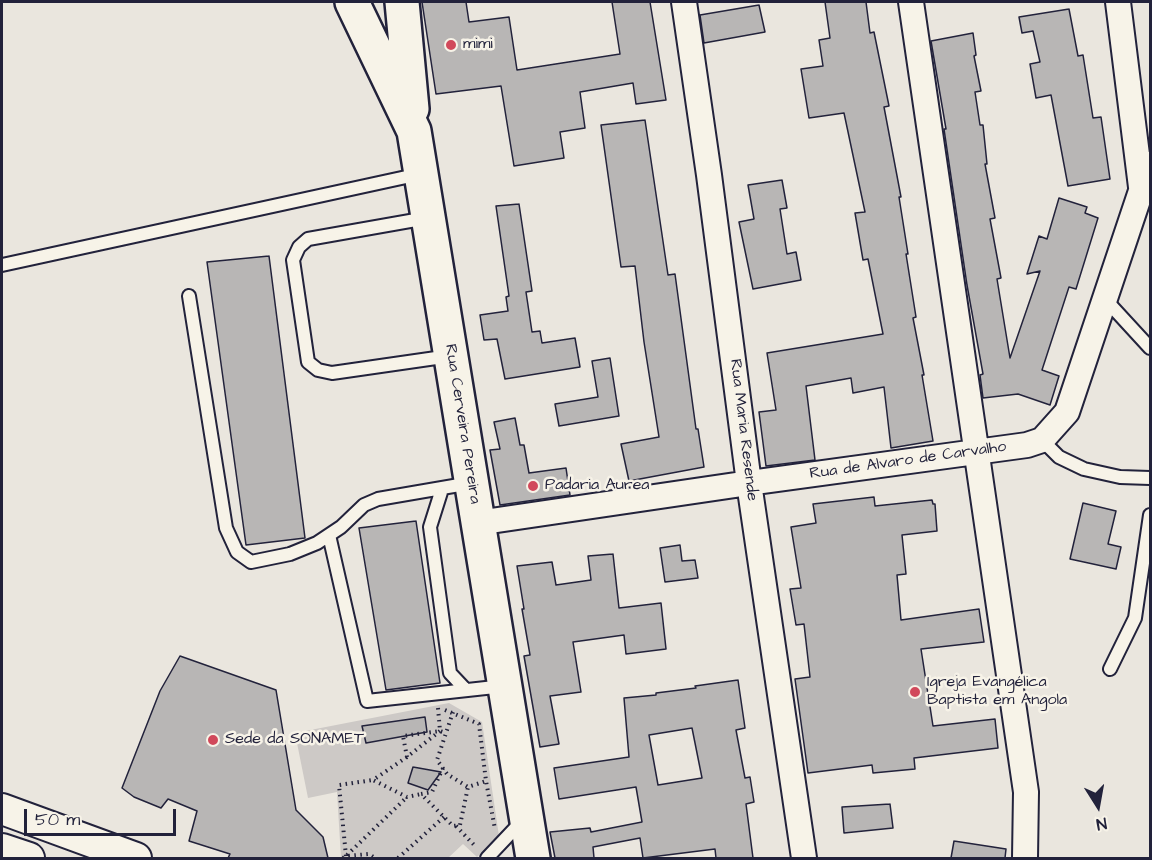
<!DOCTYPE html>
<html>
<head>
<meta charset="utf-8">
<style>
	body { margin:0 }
	#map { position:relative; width:1152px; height:860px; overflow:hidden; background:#eae6de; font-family:"Architects Daughter",sans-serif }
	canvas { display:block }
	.frame { position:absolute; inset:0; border:3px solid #22223b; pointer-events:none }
	.north { position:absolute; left:1068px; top:776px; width:60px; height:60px; -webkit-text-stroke:4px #f7f3e8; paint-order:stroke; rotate:169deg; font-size:16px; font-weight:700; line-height:24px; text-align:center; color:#22223b }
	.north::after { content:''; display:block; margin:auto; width:21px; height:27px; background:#22223b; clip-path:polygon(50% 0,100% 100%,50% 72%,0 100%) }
	.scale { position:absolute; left:24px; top:809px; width:152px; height:27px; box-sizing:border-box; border:3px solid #22223b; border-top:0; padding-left:8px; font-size:18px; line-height:21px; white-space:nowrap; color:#22223b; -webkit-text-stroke:4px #f7f3e8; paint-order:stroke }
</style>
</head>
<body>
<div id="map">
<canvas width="1152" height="860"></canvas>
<div class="frame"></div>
<div class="north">N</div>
<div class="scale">50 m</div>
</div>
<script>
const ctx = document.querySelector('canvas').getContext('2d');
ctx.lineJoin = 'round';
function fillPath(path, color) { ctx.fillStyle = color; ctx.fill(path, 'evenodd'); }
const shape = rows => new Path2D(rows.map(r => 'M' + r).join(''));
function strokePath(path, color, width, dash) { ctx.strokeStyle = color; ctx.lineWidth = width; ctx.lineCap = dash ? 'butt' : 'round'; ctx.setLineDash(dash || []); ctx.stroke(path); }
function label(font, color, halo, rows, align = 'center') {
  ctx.font = font + ' "Architects Daughter",sans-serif'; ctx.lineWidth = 5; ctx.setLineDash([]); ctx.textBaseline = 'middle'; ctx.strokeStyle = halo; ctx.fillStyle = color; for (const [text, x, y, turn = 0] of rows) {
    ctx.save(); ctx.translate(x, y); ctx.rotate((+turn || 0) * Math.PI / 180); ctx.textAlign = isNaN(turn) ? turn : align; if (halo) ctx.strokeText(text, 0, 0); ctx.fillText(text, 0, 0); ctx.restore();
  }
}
fillPath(shape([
	[449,703,482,722,499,836,477,857,463,844,448,858,341,858,337,792,308,798,295,733]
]), '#cdc9c6');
const building = shape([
	[422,2,466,2,469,22,509,17,517,70,620,54,612,2,650,2,666,100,636,104,633,83,580,92,585,128,560,132,564,158,514,166,501,86,436,94,422,2],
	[825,2,866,2,870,33,874,32,889,106,884,107,901,197,899,197,908,254,906,254,916,317,913,318,924,375,922,375,933,441,891,448,884,387,853,393,851,378,806,386,815,460,766,466,759,412,776,410,767,353,883,334,868,259,863,260,855,213,865,212,844,113,809,118,801,69,823,66,819,40,830,38,825,2],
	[759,5,765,32,704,43,700,15,759,5],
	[1069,9,1078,56,1083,55,1093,118,1101,117,1110,179,1068,186,1051,95,1036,98,1030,64,1040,62,1033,31,1022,33,1019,17,1069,9],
	[973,33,976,55,974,56,981,91,975,92,980,125,983,125,987,164,985,164,995,218,990,219,1001,278,997,279,1010,358,1040,271,1027,274,1039,236,1047,239,1059,198,1087,207,1085,213,1098,218,1076,289,1069,287,1042,370,1059,376,1050,405,1018,394,983,398,980,375,983,374,967,285,944,129,946,129,931,41,973,33],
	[645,120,668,275,675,274,696,429,698,429,704,467,629,481,621,444,659,437,644,342,635,266,621,267,601,125,645,120],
	[782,180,787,208,780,209,787,254,796,252,801,280,753,289,739,222,754,219,748,185,782,180],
	[519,204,532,291,526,292,532,332,540,331,542,343,575,338,580,367,505,379,497,339,484,340,480,315,508,311,506,297,509,296,496,206,519,204],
	[269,256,305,538,246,545,207,262,269,256],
	[610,358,619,416,559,426,555,404,598,397,592,361,610,358],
	[515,418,520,445,524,445,529,473,566,468,570,495,500,505,490,450,500,449,494,422,515,418],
	[874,497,875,506,932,500,933,504,935,504,937,531,902,535,906,574,897,575,901,620,979,609,984,642,921,649,933,726,995,719,998,748,914,758,915,769,873,773,872,765,808,773,795,679,810,677,804,624,796,625,790,589,801,588,791,527,816,523,813,504,874,497],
	[1083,503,1116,511,1108,544,1121,547,1116,569,1070,559,1083,503],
	[416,521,440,683,386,690,359,528,416,521],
	[680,545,682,561,695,560,698,578,665,582,660,548,680,545],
	[613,554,619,608,661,603,666,649,626,654,624,635,573,642,581,692,550,696,559,744,540,747,524,656,530,655,522,609,524,609,517,566,552,562,556,585,591,580,588,556,613,554],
	[180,656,276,690,296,810,323,837,328,858,228,858,230,854,189,841,197,811,168,799,161,808,134,797,122,788,160,691,180,656],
	[738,680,745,728,736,730,745,778,750,777,754,802,746,804,753,858,716,858,715,849,643,858,640,838,593,847,594,858,555,858,550,832,590,828,591,832,642,822,636,787,559,799,554,768,629,757,624,698,656,695,656,693,696,688,695,686,738,680],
	[692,728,702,778,658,785,649,735,692,728],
	[425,717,427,732,366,743,362,726,425,717],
	[413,767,441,772,428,790,408,783,413,767],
	[890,804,893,828,844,833,842,807,890,804],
	[954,841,1006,849,1005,858,951,858,954,841]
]);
fillPath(building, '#b8b6b5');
strokePath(building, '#22223b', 1.5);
const service = shape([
	[427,218,308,239,299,247,293,260,308,362,318,370,332,373,450,356],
	[2,265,420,174],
	[189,296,226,528,237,552,251,562,290,554,317,543,341,527,364,505,378,499,471,483],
	[1105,299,1150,348],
	[1042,440,1059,457,1084,469,1120,477,1150,478],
	[442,489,430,527,450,673,466,690],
	[329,535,367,701,504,686],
	[1110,669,1135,618,1150,515],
	[487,858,522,821]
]);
const minor = shape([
	[684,2,709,175,749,483,804,858],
	[911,2,1026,792,1025,858],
	[1118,2,1141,187],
	[477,523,749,483,1027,445,1042,440,1067,412,1150,164]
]);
const tertiary = shape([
	[2,809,136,858],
	[2,849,29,858]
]);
const secondary = shape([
	[352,2,414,131,533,858],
	[402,2,412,109]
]);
strokePath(service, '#22223b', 16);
strokePath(minor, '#22223b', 28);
strokePath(tertiary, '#22223b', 34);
strokePath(secondary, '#22223b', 38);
strokePath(shape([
	[438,708,440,731,446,733],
	[445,710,479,724,486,781,495,829],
	[453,712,437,760,447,774,468,787,486,781],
	[440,731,407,757,403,736,440,731],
	[407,757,373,780,407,797,421,794],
	[443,768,432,792,421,794,453,826,460,825,468,787],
	[456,826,476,847],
	[347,855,407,797],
	[346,856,339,785,373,780],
	[343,858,346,856,369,854,375,858],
	[398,858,444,817]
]), '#22223b', 4, [1.5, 4.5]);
strokePath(service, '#f7f3e8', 12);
strokePath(minor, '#f7f3e8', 24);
strokePath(tertiary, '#f7f3e8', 30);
strokePath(secondary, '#f7f3e8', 33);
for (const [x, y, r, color] of [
	[451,45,6,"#d1495b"],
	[533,486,6,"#d1495b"],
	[915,692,6,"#d1495b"],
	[213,740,6,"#d1495b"]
]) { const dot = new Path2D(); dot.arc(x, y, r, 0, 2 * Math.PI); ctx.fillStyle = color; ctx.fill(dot); strokePath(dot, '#f7f3e8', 2); }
label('16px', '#22223b', '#f7f3e8', [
	["mimi",463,45],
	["Padaria Aurea",545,486],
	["Igreja Evangélica",927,683],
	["Baptista em Angola",927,701],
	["Sede da SONAMET",225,740]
], 'left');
label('16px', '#22223b', '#f7f3e8', [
	["Rua Cerveira Pereira",462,424,81],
	["Rua Maria Resende",743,430,83],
	["Rua de Alvaro de Carvalho",908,461,-8]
]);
</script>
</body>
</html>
